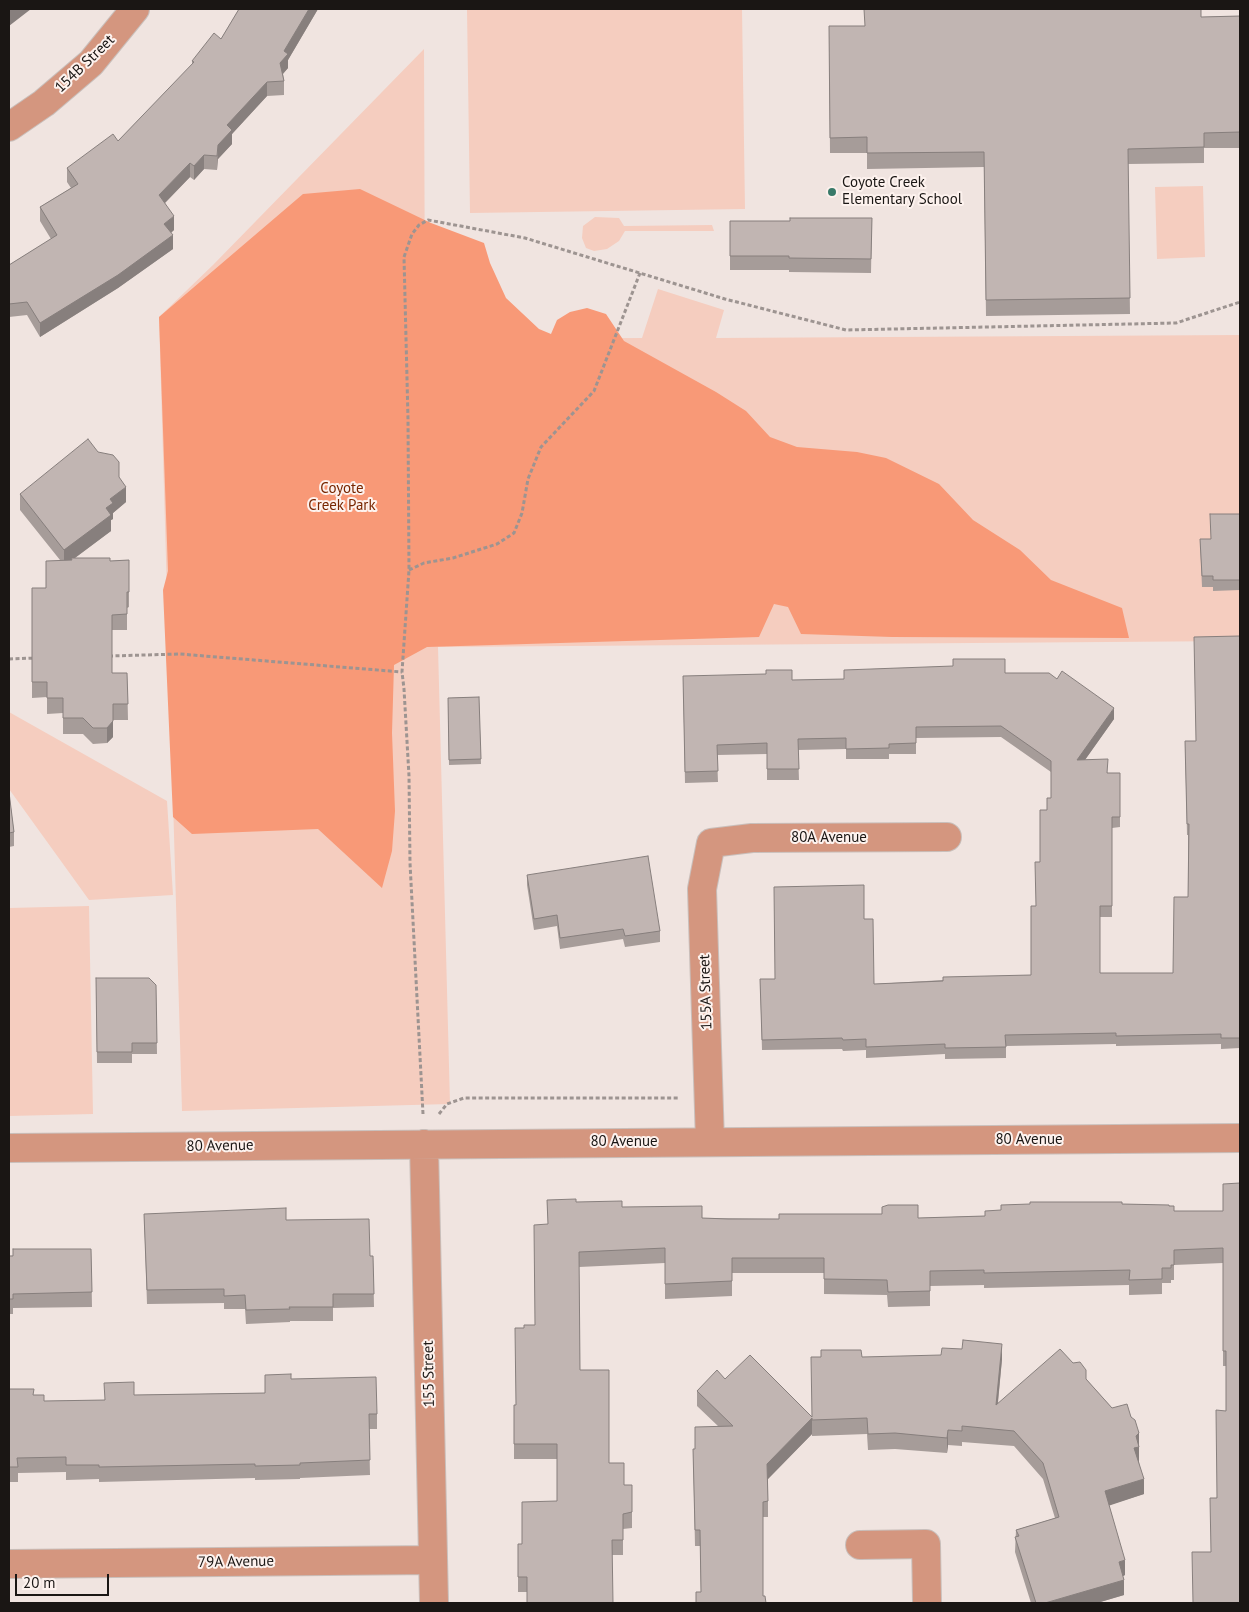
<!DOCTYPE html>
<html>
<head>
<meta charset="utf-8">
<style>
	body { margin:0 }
	#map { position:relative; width:1249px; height:1612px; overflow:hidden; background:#f0e4e0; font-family:"PT Sans",sans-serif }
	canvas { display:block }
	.frame { position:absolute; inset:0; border:10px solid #1a1614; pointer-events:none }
	.scale { position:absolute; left:15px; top:1574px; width:94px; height:22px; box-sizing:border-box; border:2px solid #1a1614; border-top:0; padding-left:6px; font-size:15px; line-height:18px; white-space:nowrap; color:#1a1614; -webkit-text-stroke:4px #fdf2ee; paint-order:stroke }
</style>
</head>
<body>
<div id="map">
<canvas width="1249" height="1612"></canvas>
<div class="frame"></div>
<div class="scale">20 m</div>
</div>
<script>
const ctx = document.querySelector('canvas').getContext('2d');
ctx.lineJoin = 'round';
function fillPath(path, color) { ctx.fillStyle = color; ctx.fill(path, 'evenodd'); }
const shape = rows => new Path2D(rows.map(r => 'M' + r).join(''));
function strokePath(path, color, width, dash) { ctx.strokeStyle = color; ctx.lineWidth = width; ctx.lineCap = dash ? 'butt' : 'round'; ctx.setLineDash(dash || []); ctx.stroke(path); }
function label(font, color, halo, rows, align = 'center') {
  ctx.font = font + ' "PT Sans",sans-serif'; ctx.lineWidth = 4; ctx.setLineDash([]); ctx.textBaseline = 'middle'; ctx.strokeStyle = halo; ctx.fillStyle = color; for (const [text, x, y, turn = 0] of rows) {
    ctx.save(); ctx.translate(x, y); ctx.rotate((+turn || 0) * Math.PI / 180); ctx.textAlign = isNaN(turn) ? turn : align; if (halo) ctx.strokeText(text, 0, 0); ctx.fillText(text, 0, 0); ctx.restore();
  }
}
fillPath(shape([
	[467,9,742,9,745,209,470,213],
	[424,49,425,339,642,338,658,289,724,310,716,338,1240,335,1240,641,438,647,450,1104,182,1111,159,317,213,265],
	[1203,186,1205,257,1157,259,1155,187],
	[595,217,619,218,624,226,712,225,714,231,625,231,619,241,607,249,594,251,586,248,582,238,583,226],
	[9,712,167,801,173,895,89,900,9,789],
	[89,906,93,1114,9,1116,9,908]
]), '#f5cdbf');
fillPath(shape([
	[360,189,431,223,484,243,490,263,506,298,539,329,551,334,557,320,570,312,587,308,606,314,624,341,716,392,746,411,770,437,797,447,857,452,886,458,939,484,973,520,1020,550,1051,580,1122,608,1129,638,892,637,801,634,788,607,774,604,759,637,427,647,394,665,392,733,395,811,392,851,382,888,318,829,192,834,173,817,163,590,168,571,159,317,303,194]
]), '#f89977');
const street = shape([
	[9,127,44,103,91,63,135,9],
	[710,1142,702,889,711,843,752,838,947,837],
	[424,1144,434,1603],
	[9,1148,1240,1138],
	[860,1545,926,1544,927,1603],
	[9,1564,433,1560]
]);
strokePath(street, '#c9bfbb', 30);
strokePath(shape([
	[409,570,424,563,453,558,497,544,514,533,522,513,528,479,541,447,594,391,640,273],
	[109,656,180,654,402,672],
	[9,659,36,658],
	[423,1114,410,863,409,776,404,689,402,672,409,570,408,419,404,257,412,234,419,225,428,220,525,238,725,299,846,330,1176,323,1240,302],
	[439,1114,447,1104,464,1098,679,1098]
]), '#9d9491', 3, [4, 2.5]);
strokePath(street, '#d4967f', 28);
fillPath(shape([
	[239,9,318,9,288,60,288,68,283,74,284,81,284,95,267,96,232,134,232,144,218,159,217,170,204,169,194,180,190,177,165,203,174,230,171,233,173,249,118,288,40,337,27,315,9,317,9,265,51,239,40,221,40,207,71,188,67,182,67,168,118,141,192,65,192,61,221,39],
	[1240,16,1240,148,1204,148,1204,163,1128,164,1130,314,986,316,984,167,867,169,867,153,830,153,829,26,864,26],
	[872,218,871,273,789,272,789,270,730,270,730,221,790,221],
	[119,477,126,502,113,513,113,519,111,520,111,531,75,558,110,561,129,560,129,607,127,608,127,630,112,630,112,673,127,673,128,720,113,720,113,737,107,743,93,744,83,734,63,734,63,713,47,714,47,697,32,698,32,588,46,588,60,560,20,510,20,494],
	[1240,514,1240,590,1213,591,1213,587,1202,587,1200,539,1211,539],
	[1240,636,1240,1048,1221,1049,1221,1044,1116,1046,1116,1044,1006,1046,1006,1058,945,1059,945,1054,866,1058,866,1050,843,1051,842,1049,762,1050,760,979,775,979,864,919,874,984,1031,975,1036,906,1040,862,1047,810,1051,798,1051,772,1001,737,916,738,916,754,889,754,889,759,846,759,846,749,798,750,799,780,767,780,767,754,717,755,718,782,685,783,683,676,792,680,844,679,1005,673,1114,719,1085,760,1108,773,1120,773,1120,827,1112,828,1112,917,1100,917,1100,973,1173,973,1188,897,1188,835,1187,835,1185,741,1196,741],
	[479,697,481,764,449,765,448,698],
	[9,792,14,832,14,846,9,847],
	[527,875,660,931,660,942,625,947,623,939,560,949,557,926,534,930,527,885],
	[96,978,156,985,157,1054,132,1054,132,1063,97,1063],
	[547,1200,622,1207,702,1218,779,1219,779,1214,918,1218,985,1216,1122,1204,1169,1206,1174,1211,1223,1211,1240,1603,1211,1552,1226,1410,1226,1366,1223,1366,1223,1263,1174,1265,1174,1280,1171,1280,1171,1283,1162,1283,1162,1294,1129,1295,1129,1285,984,1288,984,1285,930,1286,930,1306,888,1307,887,1295,824,1294,824,1273,732,1273,732,1296,665,1299,665,1263,579,1267,580,1370,609,1463,624,1485,632,1485,632,1528,623,1529,623,1555,612,1555,527,1592,518,1592,518,1544,522,1544,557,1501,557,1459,514,1459,514,1405,516,1405,524,1328,535,1325,548,1224],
	[144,1214,286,1220,370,1256,373,1256,374,1307,333,1308,333,1321,290,1321,290,1322,246,1324,245,1309,224,1309,224,1303,147,1304],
	[91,1249,92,1307,13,1308,13,1314,9,1314,9,1256],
	[862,1357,1002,1359,998,1403,1086,1379,1112,1408,1131,1417,1139,1433,1139,1462,1144,1494,1109,1505,1125,1575,1123,1576,1124,1595,1097,1603,1031,1603,1015,1552,1016,1530,1055,1518,1043,1479,1014,1446,962,1442,962,1446,948,1445,947,1453,895,1449,868,1450,867,1434,812,1436,812,1434,768,1479,768,1517,763,1517,701,1592,700,1546,695,1546,693,1449,695,1449,718,1426,697,1406,697,1391,725,1379,812,1417],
	[291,1379,377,1414,377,1429,369,1429,370,1475,300,1478,300,1479,255,1480,255,1478,99,1482,99,1479,66,1480,66,1472,18,1473,18,1482,9,1482,9,1389,33,1395,44,1401,104,1400,134,1395,265,1393]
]), '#a69c99');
fillPath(shape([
	[11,9,31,9,9,26,9,11],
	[309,9,318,9,288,60,288,68,280,77,280,63,284,51],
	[267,82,267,96,232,134,232,144,218,159,217,170,218,145,227,125],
	[204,155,204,169,194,180,194,166],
	[190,163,190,177,159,209,159,195],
	[174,216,174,230,164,238,164,224],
	[173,235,173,249,118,288,40,337,40,323],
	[126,487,126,502,113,513,113,519,111,520,111,531,72,560,71,558,71,561,64,566,64,550,106,508,110,499],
	[113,704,113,737,107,743,107,728],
	[1114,708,1114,719,1077,771,1077,760],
	[1002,1344,1002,1359,996,1420,996,1405],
	[812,1418,812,1434,767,1480,767,1464],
	[948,1430,948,1445,947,1453,947,1438],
	[1139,1433,1139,1462,1134,1463,1134,1448,1136,1436],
	[1144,1479,1144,1494,1105,1507,1105,1491],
	[1125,1560,1125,1575,1119,1578,1119,1562],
	[1124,1580,1124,1595,1097,1603,1045,1603]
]), '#877f7d');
const building = shape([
	[239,9,309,9,284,51,288,54,280,63,284,81,267,82,227,125,232,130,218,145,217,156,204,155,194,166,190,163,159,195,174,216,164,224,173,235,118,275,40,323,27,302,9,304,9,265,57,235,40,207,78,184,67,168,113,134,118,141,194,62,192,61,214,33,221,39,239,9],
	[864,9,1201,9,1201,17,1240,16,1240,132,1204,133,1204,147,1128,149,1130,298,986,300,984,152,867,153,867,137,830,138,829,26,865,26,864,9],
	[790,218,872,218,871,259,789,258,789,256,730,256,730,221,790,221,790,218],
	[88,439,98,452,113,455,119,462,119,477,126,487,110,499,113,503,106,508,111,515,64,550,20,494,88,439],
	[1210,514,1240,514,1240,580,1213,580,1213,576,1202,576,1200,539,1211,539,1210,514],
	[71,558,110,558,110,561,129,560,129,592,127,592,127,614,112,615,112,673,127,673,128,704,113,704,113,721,107,728,93,728,83,718,63,718,63,698,47,698,47,682,32,682,32,588,46,588,46,561,72,560,71,558],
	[1240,636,1240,1038,1221,1038,1221,1034,1116,1036,1116,1033,1005,1035,1006,1047,945,1048,945,1044,866,1047,866,1039,843,1040,842,1038,762,1040,760,979,775,979,774,887,864,885,864,919,873,919,874,984,943,981,943,977,1031,975,1031,906,1036,906,1035,862,1040,862,1040,810,1047,810,1047,798,1051,798,1051,761,1001,726,916,727,916,743,889,744,889,748,846,749,846,738,798,739,799,769,767,769,767,743,717,745,718,771,685,772,683,676,766,674,766,670,792,670,792,680,844,679,844,670,953,666,953,659,1005,659,1005,673,1049,673,1057,679,1062,671,1114,708,1077,760,1108,759,1107,773,1120,773,1120,817,1112,817,1112,906,1100,906,1100,973,1173,973,1174,897,1188,897,1189,824,1187,824,1185,741,1196,741,1194,637,1240,636],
	[479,697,481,759,449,760,448,698,479,697],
	[9,792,14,832,9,833,9,792],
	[648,856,660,931,625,936,623,929,560,938,557,915,534,919,527,875,648,856],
	[96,978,149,978,156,985,157,1043,132,1043,132,1052,97,1052,96,978],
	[1240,1183,1240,1603,1193,1603,1192,1552,1211,1552,1210,1498,1217,1498,1216,1410,1226,1411,1226,1351,1223,1351,1223,1248,1174,1250,1174,1265,1171,1265,1171,1268,1162,1268,1162,1279,1129,1280,1130,1270,984,1273,984,1270,930,1271,930,1291,888,1292,887,1280,824,1279,824,1258,732,1258,732,1281,665,1284,665,1248,579,1252,580,1370,609,1370,609,1463,624,1463,624,1485,632,1485,632,1512,623,1514,623,1540,612,1540,613,1603,527,1603,527,1577,518,1577,518,1544,522,1544,522,1502,557,1501,557,1444,514,1444,514,1405,516,1405,515,1328,524,1328,524,1325,535,1325,534,1225,548,1224,547,1200,576,1199,576,1202,622,1201,622,1207,702,1206,702,1218,728,1219,779,1219,779,1214,882,1214,882,1207,888,1205,918,1205,918,1218,985,1216,985,1211,1001,1210,1001,1205,1030,1204,1030,1202,1122,1202,1122,1204,1169,1205,1169,1206,1174,1206,1174,1211,1223,1211,1223,1184,1240,1183],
	[286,1208,286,1220,369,1219,370,1256,373,1256,374,1294,333,1294,333,1307,289,1307,290,1309,246,1310,245,1295,224,1296,224,1289,147,1290,144,1214,286,1208],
	[13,1249,91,1249,92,1292,13,1294,13,1299,9,1299,9,1256,13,1256,13,1249],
	[963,1340,1002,1344,996,1405,1060,1349,1073,1363,1080,1362,1086,1370,1086,1379,1112,1408,1127,1404,1131,1417,1135,1420,1139,1433,1136,1436,1139,1447,1134,1448,1144,1479,1105,1491,1125,1560,1119,1562,1124,1580,1045,1603,1036,1603,1015,1537,1019,1536,1016,1530,1059,1517,1043,1463,1014,1431,962,1426,962,1431,948,1430,947,1438,895,1433,868,1434,867,1418,812,1420,812,1418,767,1464,768,1501,763,1502,763,1596,765,1596,766,1603,696,1603,696,1592,701,1592,700,1530,695,1530,693,1449,695,1449,695,1427,733,1426,697,1391,717,1370,725,1379,750,1355,812,1417,811,1357,821,1357,821,1350,861,1350,862,1357,941,1355,942,1348,962,1349,963,1340],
	[291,1374,291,1379,376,1377,377,1414,369,1414,370,1460,300,1463,300,1465,255,1466,255,1464,99,1467,99,1465,66,1465,66,1457,17,1458,18,1467,9,1467,9,1389,34,1389,33,1395,44,1395,44,1401,105,1400,104,1383,134,1382,134,1395,265,1393,265,1375,291,1374]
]);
fillPath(building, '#c1b5b2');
strokePath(building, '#877f7d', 1);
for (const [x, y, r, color] of [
	[832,192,5,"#387969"]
]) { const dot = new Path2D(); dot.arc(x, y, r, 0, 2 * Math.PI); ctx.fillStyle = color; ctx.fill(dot); strokePath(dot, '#fdf2ee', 2); }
label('15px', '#1a1614', '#fdf2ee', [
	["154B Street",85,64,-44],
	["80A Avenue",829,838],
	["155A Street",706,992,-92],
	["80 Avenue",1029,1140],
	["80 Avenue",624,1142],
	["80 Avenue",220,1146,-1],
	["155 Street",429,1374,-91],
	["79A Avenue",236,1562,-1]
]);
label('15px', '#1a1614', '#fdf2ee', [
	["Coyote Creek",842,183],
	["Elementary School",842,200]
], 'left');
label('15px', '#782600', '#fdf2ee', [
	["Coyote",342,489],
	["Creek Park",342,506]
]);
</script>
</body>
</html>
